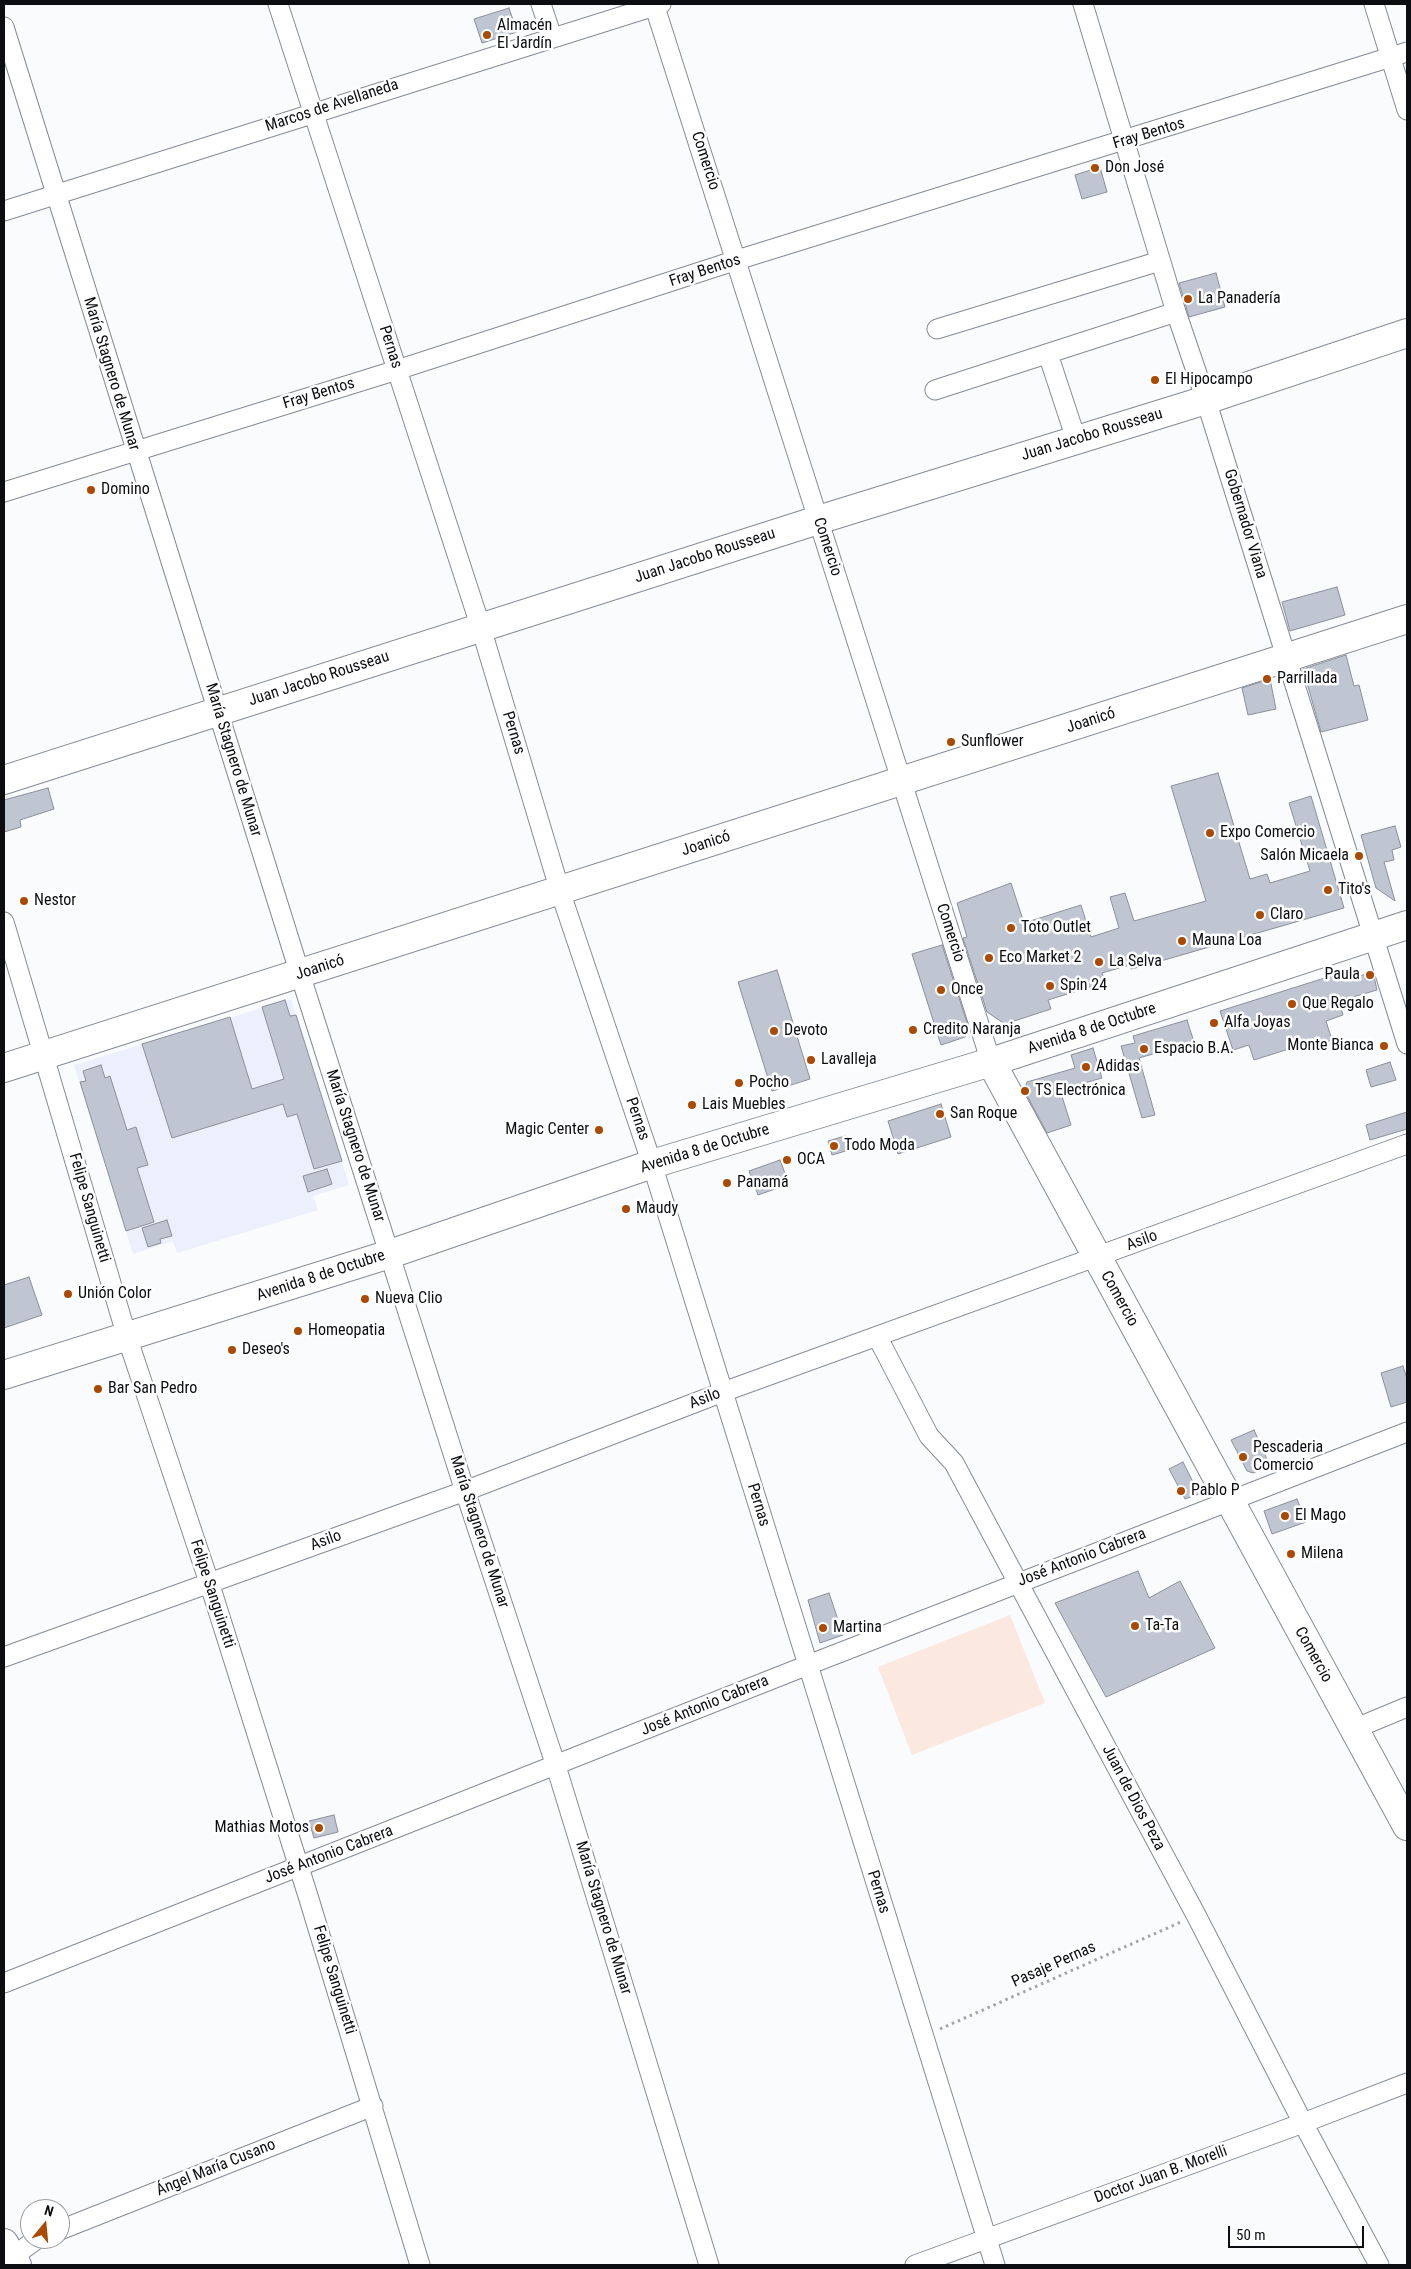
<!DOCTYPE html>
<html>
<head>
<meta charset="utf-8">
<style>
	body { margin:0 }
	#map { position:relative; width:1411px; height:2269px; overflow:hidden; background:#f9fbfd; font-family:"Roboto Condensed",sans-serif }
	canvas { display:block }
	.frame { position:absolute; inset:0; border:5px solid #0b0d10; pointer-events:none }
	.north { position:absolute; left:20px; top:2199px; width:50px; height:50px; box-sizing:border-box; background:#fff; border:1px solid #9d9e9f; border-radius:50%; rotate:17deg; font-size:14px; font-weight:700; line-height:20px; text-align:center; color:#0b0d10 }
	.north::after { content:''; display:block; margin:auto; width:18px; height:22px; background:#aa4a01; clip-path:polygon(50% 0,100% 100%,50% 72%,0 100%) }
	.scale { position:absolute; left:1228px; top:2226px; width:136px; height:22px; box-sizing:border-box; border:2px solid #0b0d10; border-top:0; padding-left:6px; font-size:15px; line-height:18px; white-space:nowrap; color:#0b0d10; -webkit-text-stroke:4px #fff; paint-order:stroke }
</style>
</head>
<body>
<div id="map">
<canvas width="1411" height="2269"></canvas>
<div class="frame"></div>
<div class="north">N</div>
<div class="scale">50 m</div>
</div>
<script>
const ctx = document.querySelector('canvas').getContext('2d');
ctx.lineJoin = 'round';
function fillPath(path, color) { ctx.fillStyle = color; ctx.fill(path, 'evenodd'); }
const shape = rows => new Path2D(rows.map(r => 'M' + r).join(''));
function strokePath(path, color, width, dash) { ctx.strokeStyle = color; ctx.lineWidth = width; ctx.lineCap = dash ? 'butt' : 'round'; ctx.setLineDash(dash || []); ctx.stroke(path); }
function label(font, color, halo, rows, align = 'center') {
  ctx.font = font + ' "Roboto Condensed",sans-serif'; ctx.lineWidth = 5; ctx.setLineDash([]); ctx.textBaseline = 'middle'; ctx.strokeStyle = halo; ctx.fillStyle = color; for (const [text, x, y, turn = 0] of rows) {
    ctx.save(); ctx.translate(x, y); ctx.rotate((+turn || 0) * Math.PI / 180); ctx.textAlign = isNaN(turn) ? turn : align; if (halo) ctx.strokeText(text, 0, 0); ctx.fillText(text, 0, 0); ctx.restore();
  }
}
fillPath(shape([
	[291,999,349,1185,313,1196,318,1210,177,1253,173,1241,133,1254,74,1065]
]), '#ebf0fc');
fillPath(shape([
	[1010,1615,1045,1703,912,1755,878,1667]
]), '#fbe8df');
const building = shape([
	[509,8,517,32,482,43,474,19,509,8],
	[1100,167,1107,192,1082,199,1075,175,1100,167],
	[1216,273,1225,307,1189,317,1179,283,1216,273],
	[1337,587,1345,615,1290,631,1282,602,1337,587],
	[1346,655,1354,686,1359,685,1368,720,1321,732,1303,669,1346,655],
	[1270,679,1276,709,1248,715,1242,688,1270,679],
	[1218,773,1250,879,1267,874,1270,883,1310,871,1289,803,1311,796,1344,908,1147,965,1131,969,1130,965,1102,973,1106,982,1048,1000,1051,1009,1005,1024,987,1012,963,938,967,937,957,903,1011,883,1024,923,1081,905,1091,937,1119,928,1110,897,1125,893,1134,921,1206,901,1171,786,1218,773],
	[48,788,54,809,20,820,21,827,4,832,4,800,48,788],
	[1395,826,1401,847,1392,850,1394,860,1384,862,1395,901,1376,888,1361,835,1395,826],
	[942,945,969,1029,965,1037,941,1045,912,954,942,945],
	[777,970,810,1079,772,1091,738,982,777,970],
	[1347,971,1349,979,1373,972,1377,990,1339,1001,1343,1015,1326,1021,1332,1040,1313,1046,1311,1042,1254,1060,1249,1045,1233,1050,1220,1011,1347,971],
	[285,1000,290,1016,296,1015,342,1161,314,1169,297,1114,287,1117,283,1104,172,1138,142,1044,230,1017,252,1089,284,1079,262,1007,285,1000],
	[1187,1020,1194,1042,1139,1058,1155,1115,1142,1118,1121,1046,1135,1043,1133,1036,1187,1020],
	[1093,1048,1102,1078,1060,1090,1071,1125,1047,1133,1024,1090,1027,1082,1075,1068,1071,1055,1093,1048],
	[1390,1062,1396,1080,1371,1087,1366,1070,1390,1062],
	[101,1065,105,1078,110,1076,127,1130,136,1127,148,1165,137,1168,154,1222,126,1231,80,1082,86,1081,83,1071,101,1065],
	[941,1104,951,1137,898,1154,888,1121,941,1104],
	[1407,1112,1407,1129,1370,1140,1366,1125,1407,1112],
	[845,1136,849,1150,832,1155,828,1141,845,1136],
	[780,1160,789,1184,758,1195,749,1171,780,1160],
	[327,1169,332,1184,308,1192,303,1176,327,1169],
	[167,1220,172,1236,160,1239,161,1243,148,1247,142,1228,167,1220],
	[29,1277,42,1315,4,1328,4,1285,29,1277],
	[1403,1366,1407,1379,1407,1402,1391,1407,1381,1373,1403,1366],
	[1254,1430,1270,1466,1253,1473,1247,1471,1231,1440,1254,1430],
	[1183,1462,1199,1494,1185,1499,1169,1469,1183,1462],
	[1297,1499,1306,1522,1272,1534,1264,1511,1297,1499],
	[1138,1571,1149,1598,1180,1581,1215,1648,1106,1697,1055,1603,1138,1571],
	[829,1593,843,1635,820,1643,808,1600,829,1593],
	[334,1815,338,1832,314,1838,309,1821,334,1815]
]);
fillPath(building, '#c0c6d1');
strokePath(building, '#8a8f9a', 1);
const street = shape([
	[278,4,481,628,560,891,652,1164,995,2265],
	[541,4,552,37],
	[654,4,991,1062],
	[1083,4,1176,312,1206,400,1407,1044],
	[1374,4,1407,110],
	[4,27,300,974,465,1491,556,1766,709,2265],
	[4,211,661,4],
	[937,329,1160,261],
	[1048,354,1076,439],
	[935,390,1176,312],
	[4,492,397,370,737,260,1407,52],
	[4,922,127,1337,209,1582,309,1899,420,2265],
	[878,1338,929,1436,954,1463,1196,1915,1303,2123,1379,2265],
	[4,1657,465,1491,723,1392,1407,1144],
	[1354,1729,1407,1707],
	[4,1983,808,1665,1407,1432],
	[60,2230,373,2106],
	[4,2263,37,2239],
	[915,2265,1303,2123,1407,2083]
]);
const secondary = shape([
	[4,780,818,520,1206,400,1407,333],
	[991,1062,1407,1826],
	[4,1068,1407,619]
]);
const primary = shape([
	[4,1375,390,1254,652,1164,991,1062,1407,925],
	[4,2243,17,2265]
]);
strokePath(street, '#858b95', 21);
strokePath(secondary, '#858b95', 30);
strokePath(primary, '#858b95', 30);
strokePath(shape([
	[940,2029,1181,1922]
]), '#a3a5a7', 3, [2.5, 4]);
strokePath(street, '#fff', 19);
strokePath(secondary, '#fff', 28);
strokePath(primary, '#fff', 28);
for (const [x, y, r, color] of [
	[487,35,5,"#aa4a01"],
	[1095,168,5,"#aa4a01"],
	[1188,299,5,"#aa4a01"],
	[1155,380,5,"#aa4a01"],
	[91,490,5,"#aa4a01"],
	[1267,679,5,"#aa4a01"],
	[951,742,5,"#aa4a01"],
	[1210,833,5,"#aa4a01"],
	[1359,856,5,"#aa4a01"],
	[1328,890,5,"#aa4a01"],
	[24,901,5,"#aa4a01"],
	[1260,915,5,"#aa4a01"],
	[1011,928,5,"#aa4a01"],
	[1182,941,5,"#aa4a01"],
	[989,958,5,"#aa4a01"],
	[1099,962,5,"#aa4a01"],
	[1370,975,5,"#aa4a01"],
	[1050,986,5,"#aa4a01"],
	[941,990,5,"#aa4a01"],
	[1292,1004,5,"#aa4a01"],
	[1214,1023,5,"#aa4a01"],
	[913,1030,5,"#aa4a01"],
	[774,1031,5,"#aa4a01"],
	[1384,1046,5,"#aa4a01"],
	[1144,1049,5,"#aa4a01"],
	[811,1060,5,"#aa4a01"],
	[1086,1067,5,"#aa4a01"],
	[739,1083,5,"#aa4a01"],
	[1025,1091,5,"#aa4a01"],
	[692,1105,5,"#aa4a01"],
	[940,1114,5,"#aa4a01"],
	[599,1130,5,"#aa4a01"],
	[834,1146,5,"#aa4a01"],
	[787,1160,5,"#aa4a01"],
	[727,1183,5,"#aa4a01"],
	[626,1209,5,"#aa4a01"],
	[68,1294,5,"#aa4a01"],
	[365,1299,5,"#aa4a01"],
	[298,1331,5,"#aa4a01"],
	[232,1350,5,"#aa4a01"],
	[98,1389,5,"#aa4a01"],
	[1243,1457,5,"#aa4a01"],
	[1181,1491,5,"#aa4a01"],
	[1285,1516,5,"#aa4a01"],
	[1291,1554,5,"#aa4a01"],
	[1135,1626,5,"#aa4a01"],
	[823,1628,5,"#aa4a01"],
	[319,1828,5,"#aa4a01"]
]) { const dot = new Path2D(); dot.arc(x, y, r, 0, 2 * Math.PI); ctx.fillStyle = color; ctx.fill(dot); strokePath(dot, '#fff', 2); }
label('16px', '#0b0d10', '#fff', [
	["Almacén",497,26],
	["El Jardín",497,44],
	["Don José",1105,168],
	["La Panadería",1198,299],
	["El Hipocampo",1165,380],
	["Domino",101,490],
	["Parrillada",1277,679],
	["Sunflower",961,742],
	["Expo Comercio",1220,833],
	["Salón Micaela",1349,856,"right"],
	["Tito's",1338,890],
	["Nestor",34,901],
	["Claro",1270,915],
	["Toto Outlet",1021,928],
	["Mauna Loa",1192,941],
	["Eco Market 2",999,958],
	["La Selva",1109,962],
	["Paula",1360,975,"right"],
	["Spin 24",1060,986],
	["Once",951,990],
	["Que Regalo",1302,1004],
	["Alfa Joyas",1224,1023],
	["Credito Naranja",923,1030],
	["Devoto",784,1031],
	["Monte Bianca",1374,1046,"right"],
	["Espacio B.A.",1154,1049],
	["Lavalleja",821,1060],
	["Adidas",1096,1067],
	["Pocho",749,1083],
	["TS Electrónica",1035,1091],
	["Lais Muebles",702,1105],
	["San Roque",950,1114],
	["Magic Center",589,1130,"right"],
	["Todo Moda",844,1146],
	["OCA",797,1160],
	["Panamá",737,1183],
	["Maudy",636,1209],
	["Unión Color",78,1294],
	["Nueva Clio",375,1299],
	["Homeopatia",308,1331],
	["Deseo's",242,1350],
	["Bar San Pedro",108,1389],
	["Pescaderia",1253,1448],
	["Comercio",1253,1466],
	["Pablo P",1191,1491],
	["El Mago",1295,1516],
	["Milena",1301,1554],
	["Ta-Ta",1145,1626],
	["Martina",833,1628],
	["Mathias Motos",309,1828,"right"]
], 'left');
label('16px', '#0b0d10', '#fff', [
	["Marcos de Avellaneda",332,106,-18],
	["Fray Bentos",1149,134,-17],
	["Comercio",705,161,72],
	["Fray Bentos",705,271,-18],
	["Pernas",390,347,72],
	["María Stagnero de Munar",111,374,73],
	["Fray Bentos",319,394,-17],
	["Juan Jacobo Rousseau",1092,435,-17],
	["Gobernador Viana",1245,524,73],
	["Comercio",827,547,72],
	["Juan Jacobo Rousseau",705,556,-18],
	["Juan Jacobo Rousseau",319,679,-18],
	["Joanicó",1091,721,-18],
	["Pernas",513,733,73],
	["María Stagnero de Munar",233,760,73],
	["Joanicó",706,844,-18],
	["Comercio",950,933,72],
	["Joanicó",320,968,-18],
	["Avenida 8 de Octubre",1092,1029,-18],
	["Pernas",637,1119,71],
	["María Stagnero de Munar",355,1146,72],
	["Avenida 8 de Octubre",705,1149,-17],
	["Felipe Sanguinetti",89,1208,74],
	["Asilo",1142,1241,-20],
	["Avenida 8 de Octubre",321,1276,-18],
	["Comercio",1119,1299,61],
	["Asilo",705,1399,-21],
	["Pernas",758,1505,73],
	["María Stagnero de Munar",479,1532,72],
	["Asilo",326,1541,-20],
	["José Antonio Cabrera",1082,1558,-21],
	["Felipe Sanguinetti",212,1594,72],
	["Comercio",1313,1655,61],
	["José Antonio Cabrera",705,1706,-22],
	["Juan de Dios Peza",1133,1798,62],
	["José Antonio Cabrera",329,1855,-21],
	["Pernas",878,1892,73],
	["María Stagnero de Munar",603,1918,73],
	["Pasaje Pernas",1054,1965,-24],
	["Felipe Sanguinetti",334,1980,73],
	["Ángel María Cusano",216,2168,-22],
	["Doctor Juan B. Morelli",1161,2175,-20]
]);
</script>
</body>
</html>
